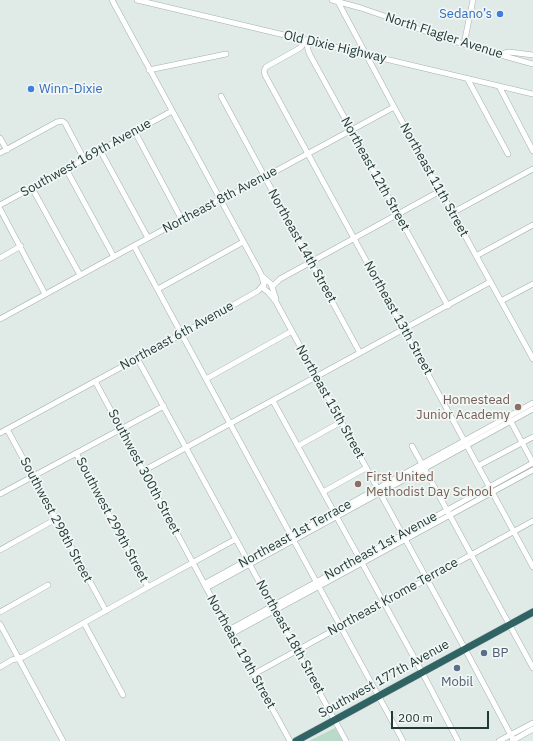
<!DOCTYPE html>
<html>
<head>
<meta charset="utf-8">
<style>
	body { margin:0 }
	#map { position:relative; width:533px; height:741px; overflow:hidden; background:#e0eae7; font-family:"IBM Plex Sans",sans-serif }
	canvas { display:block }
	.scale { position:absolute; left:391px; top:711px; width:98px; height:18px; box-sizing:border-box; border:2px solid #223937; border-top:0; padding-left:5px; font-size:12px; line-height:14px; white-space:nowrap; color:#223937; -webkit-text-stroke:3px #f0f7f5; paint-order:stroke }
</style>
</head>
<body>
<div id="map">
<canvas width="533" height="741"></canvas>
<div class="scale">200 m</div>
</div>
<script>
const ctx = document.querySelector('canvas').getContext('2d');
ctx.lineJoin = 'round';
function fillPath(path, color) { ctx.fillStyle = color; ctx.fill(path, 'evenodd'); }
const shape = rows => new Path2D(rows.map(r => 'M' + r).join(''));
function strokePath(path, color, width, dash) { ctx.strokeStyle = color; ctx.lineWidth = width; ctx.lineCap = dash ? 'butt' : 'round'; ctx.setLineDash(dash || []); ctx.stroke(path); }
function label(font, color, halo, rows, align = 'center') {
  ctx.font = font + ' "IBM Plex Sans",sans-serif'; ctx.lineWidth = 3.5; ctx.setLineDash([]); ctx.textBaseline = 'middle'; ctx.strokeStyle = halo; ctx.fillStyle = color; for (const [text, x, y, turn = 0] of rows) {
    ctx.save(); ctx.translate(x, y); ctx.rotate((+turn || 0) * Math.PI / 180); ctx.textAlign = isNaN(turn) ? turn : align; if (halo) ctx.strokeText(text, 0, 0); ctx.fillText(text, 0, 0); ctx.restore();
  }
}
fillPath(shape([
	[335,728,343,741,309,741]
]), '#badac9');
const minor = shape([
	[112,0,261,274,264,284,264,289,268,292,276,302,465,649,514,741],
	[137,0,533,94],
	[332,0,361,8,396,20,440,37,464,44,497,54,533,64],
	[337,0,393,105,533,359],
	[307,40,300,48,266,67,264,71,265,75,533,567],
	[307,40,308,50,310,55,448,306],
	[464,44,473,0],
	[500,54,509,52,533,55],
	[149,70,226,54],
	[467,78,508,154],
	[499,86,533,151],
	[221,96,360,353],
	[135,132,182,220],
	[0,138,7,150],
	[100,150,148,238],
	[0,153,57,122,62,121,65,123,84,159],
	[66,169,114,257],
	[32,188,80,275],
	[0,205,172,111],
	[0,209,45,294],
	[452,213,533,169],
	[134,246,227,418,403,741],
	[476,256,533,225],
	[0,258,21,246],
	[263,277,271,284,276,299],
	[272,287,280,279,440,191],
	[158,289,243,242],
	[501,301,533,284],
	[0,319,214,202,226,198,394,107],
	[137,358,346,741],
	[206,379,292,331],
	[95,381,229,630,290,741],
	[273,401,422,672,458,741],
	[510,420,533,463],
	[7,429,106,611],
	[0,433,182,334,258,291,263,285],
	[298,446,341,422],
	[412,446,533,668],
	[76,453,148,587],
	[478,466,533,437],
	[143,471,490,282],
	[323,492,366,468],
	[0,494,164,406],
	[0,550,56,519],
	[204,584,533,403],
	[206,588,533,409],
	[0,612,48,585],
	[84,623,123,695],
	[0,624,63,741],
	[229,630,533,463],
	[231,634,533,470],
	[0,667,12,660,23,657,148,587,236,539],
	[254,674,533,521],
	[499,741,533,723],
	[512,741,533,729]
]);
const highway = shape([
	[296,741,533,612]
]);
strokePath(minor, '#a3b1af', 6);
strokePath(highway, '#bdc4c3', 8);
strokePath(minor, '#fff', 5);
strokePath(highway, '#306363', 7);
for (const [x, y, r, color] of [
	[500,14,4,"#3f7fe0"],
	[31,89,4,"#3f7fe0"],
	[518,407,4,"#8d6e63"],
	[358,484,4,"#8d6e63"],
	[484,653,4,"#5c6f8a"],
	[457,668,4,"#5c6f8a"]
]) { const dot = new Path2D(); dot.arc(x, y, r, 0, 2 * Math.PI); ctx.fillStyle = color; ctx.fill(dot); strokePath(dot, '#f0f7f5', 1.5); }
label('13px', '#366cbe', '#f0f7f5', [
	["Sedano’s",492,14],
	["Winn-Dixie",39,89,"left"]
], 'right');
label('13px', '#223937', '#f0f7f5', [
	["North Flagler Avenue",444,36,18],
	["Old Dixie Highway",335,47,13],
	["Southwest 169th Avenue",86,158,-29],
	["Northeast 12th Street",375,174,61],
	["Northeast 11th Street",434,180,61],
	["Northeast 8th Avenue",220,200,-28],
	["Northeast 14th Street",302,246,61],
	["Northeast 13th Street",398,318,61],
	["Northeast 6th Avenue",177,336,-29],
	["Northeast 15th Street",330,402,61],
	["Southwest 300th Street",144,472,62],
	["Southwest 298th Street",56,520,62],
	["Southwest 299th Street",112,520,62],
	["Northeast 1st Terrace",295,534,-29],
	["Northeast 1st Avenue",381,546,-29],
	["Northeast Krome Terrace",393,597,-29],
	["Northeast 18th Street",290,637,61],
	["Northeast 19th Street",241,652,61],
	["Southwest 177th Avenue",384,679,-29]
]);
label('13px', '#785e54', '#f0f7f5', [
	["Homestead",510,400],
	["Junior Academy",510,415],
	["First United",366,477,"left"],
	["Methodist Day School",366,492,"left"]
], 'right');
label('13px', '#4e5e75', '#f0f7f5', [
	["BP",492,653],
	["Mobil",457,682,"center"]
], 'left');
</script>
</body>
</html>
